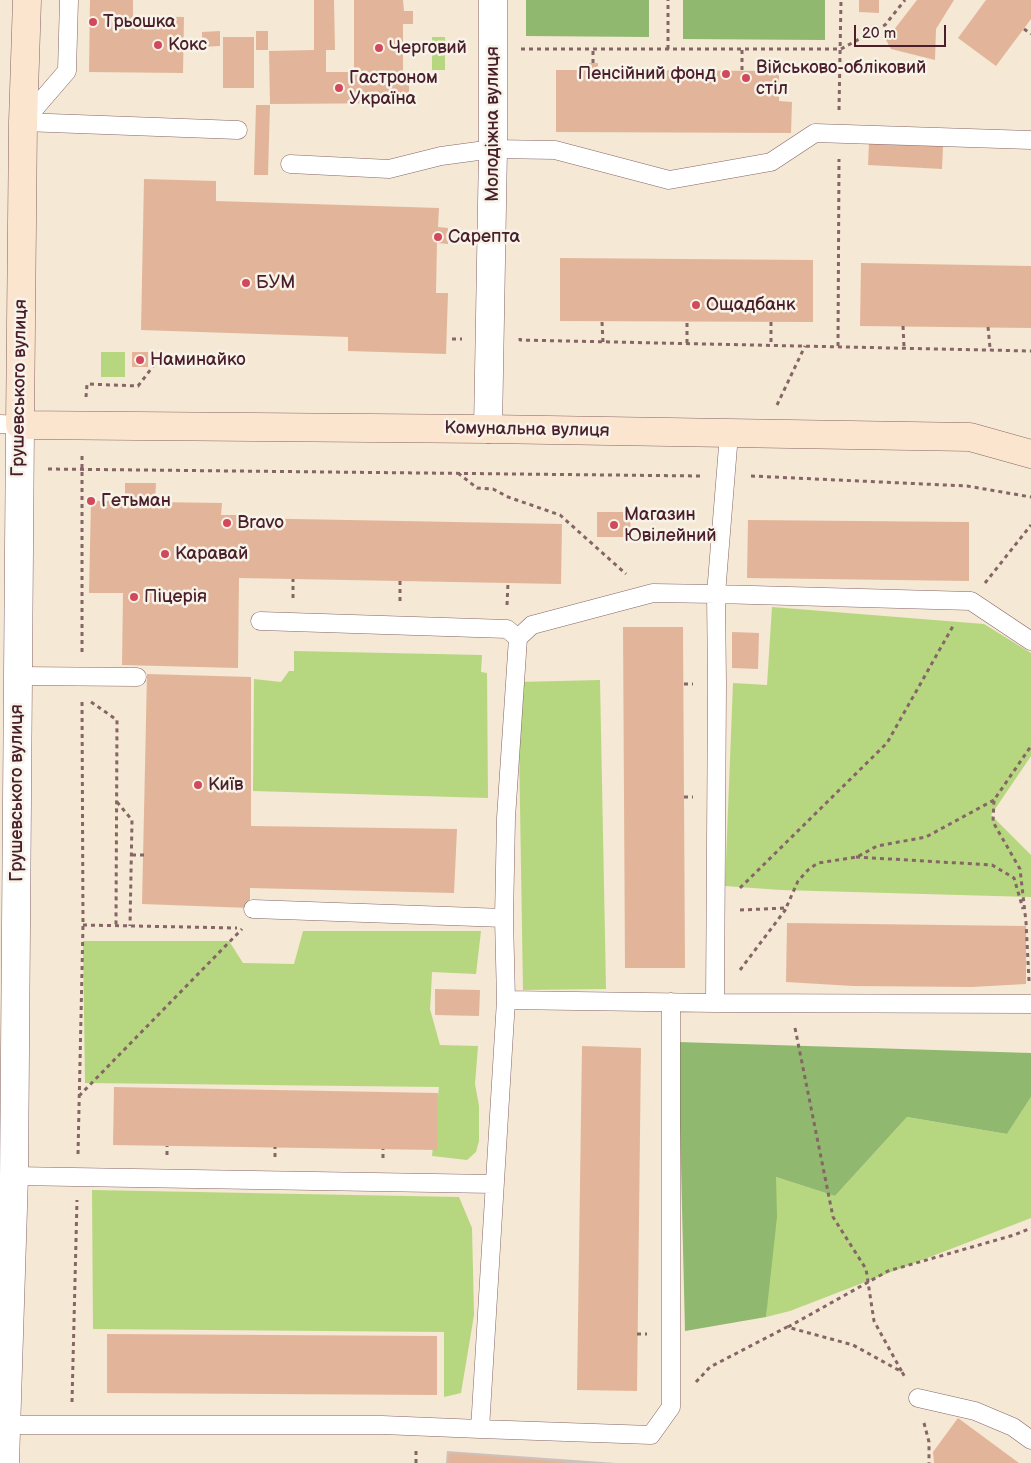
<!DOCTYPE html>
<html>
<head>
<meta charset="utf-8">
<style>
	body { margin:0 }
	#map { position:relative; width:1031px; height:1463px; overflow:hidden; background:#f5e8d4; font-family:"Balsamiq Sans",sans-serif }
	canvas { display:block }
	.scale { position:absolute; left:854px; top:25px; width:92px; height:22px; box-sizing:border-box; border:2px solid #4a1f2b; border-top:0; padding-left:6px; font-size:15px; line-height:18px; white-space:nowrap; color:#4a1f2b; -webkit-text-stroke:4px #f7f3e8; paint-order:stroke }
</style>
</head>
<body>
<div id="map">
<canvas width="1031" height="1463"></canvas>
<div class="scale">20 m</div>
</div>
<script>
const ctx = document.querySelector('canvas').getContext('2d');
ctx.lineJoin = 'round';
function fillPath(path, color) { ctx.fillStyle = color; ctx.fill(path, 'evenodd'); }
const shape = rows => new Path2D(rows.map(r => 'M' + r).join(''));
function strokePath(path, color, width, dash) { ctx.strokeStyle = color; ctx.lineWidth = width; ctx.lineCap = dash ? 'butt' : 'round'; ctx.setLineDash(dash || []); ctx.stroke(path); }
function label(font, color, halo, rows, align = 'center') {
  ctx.font = font + ' "Balsamiq Sans",sans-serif'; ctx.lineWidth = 5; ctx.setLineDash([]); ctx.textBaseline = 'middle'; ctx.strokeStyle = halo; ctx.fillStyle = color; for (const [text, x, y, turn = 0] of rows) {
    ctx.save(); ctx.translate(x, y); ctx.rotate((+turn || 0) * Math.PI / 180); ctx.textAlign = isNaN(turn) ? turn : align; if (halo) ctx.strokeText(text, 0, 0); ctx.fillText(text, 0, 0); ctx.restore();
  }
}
fillPath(shape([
	[447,1451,616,1463,446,1463]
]), '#cfc0bb');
fillPath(shape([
	[432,37,445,37,445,70,432,70],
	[101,352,125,352,125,377,101,377],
	[772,607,984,624,1031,653,1031,756,991,815,1031,855,1031,897,781,890,725,886,733,683,767,685],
	[294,651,482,655,481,672,487,673,488,798,253,791,254,679,281,682,289,671,294,671],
	[600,680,606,989,523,990,518,682],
	[303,931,481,931,476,974,432,972,431,993,430,1009,440,1045,478,1046,475,1084,479,1106,479,1141,476,1152,467,1160,432,1156,439,1087,85,1083,83,941,229,941,243,963,294,964],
	[1031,1097,1031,1218,790,1311,766,1317,776,1177,835,1196,907,1117,1007,1134],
	[92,1190,459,1197,472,1228,474,1315,461,1393,444,1397,444,1332,93,1329]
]), '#b6d77f');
fillPath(shape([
	[526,0,649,0,649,37,526,36],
	[683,0,825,0,825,40,683,39],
	[678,1042,1031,1053,1031,1097,1007,1134,907,1117,835,1196,776,1177,777,1217,766,1317,685,1331]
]), '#90b86e');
fillPath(shape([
	[90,0,133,0,133,16,184,17,183,73,89,72],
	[314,0,334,0,335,50,326,50,326,72,354,72,354,0,403,0,404,11,413,11,413,24,403,24,403,72,409,72,409,103,270,104,269,51,314,50],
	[859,0,879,0,879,13,859,12],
	[917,0,954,0,936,29,935,60,891,49,886,40],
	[986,0,1031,0,1031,19,996,66,958,38],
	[220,31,220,46,202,47,202,32],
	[256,31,268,31,268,50,256,50],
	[223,37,254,37,254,88,223,88],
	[589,63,598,63,598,70,779,71,779,101,792,102,791,133,556,132,556,70,589,70],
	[256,105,270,105,268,175,254,175],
	[869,142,943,146,942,169,868,165],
	[144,179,216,181,216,201,439,208,438,227,448,228,448,244,437,243,436,293,448,293,446,354,348,351,348,337,141,330],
	[560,258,813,260,813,322,560,321],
	[861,263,1031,266,1031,328,860,326],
	[132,352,148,352,148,367,132,367],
	[125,483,156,483,155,502,222,503,221,515,241,515,241,518,562,524,561,584,239,578,238,668,122,665,123,593,89,593,91,501,125,501],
	[597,512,630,512,631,537,597,537],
	[748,520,969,522,969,581,747,578],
	[623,627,683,627,685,968,625,968],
	[732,632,759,633,758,669,732,668],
	[147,674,251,677,251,826,457,829,454,893,250,888,250,908,142,904],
	[787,923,1026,926,1026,984,972,987,853,986,786,982],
	[435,989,480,990,479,1016,435,1015],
	[582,1046,641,1048,637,1391,577,1390],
	[114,1087,438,1093,437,1150,113,1145],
	[107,1334,437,1336,437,1395,107,1393],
	[958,1418,1019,1463,934,1463,933,1452],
	[449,1453,564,1462,564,1463,448,1463]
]), '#e2b59a');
const service = shape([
	[23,122,238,130],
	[23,122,67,71,69,0],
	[290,164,389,169,441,156,493,149,555,150,669,180,771,162,815,133,1031,140],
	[0,424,20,425],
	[260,621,507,629,518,638],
	[18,676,137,677],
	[253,909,504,918],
	[506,1000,715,1003,717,684,716,594,971,601,1031,641],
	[715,1003,1030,1004],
	[14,1176,493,1184],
	[918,1398,975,1411,1013,1427,1031,1440],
	[6,1425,382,1425,480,1429,506,1000,504,918,506,818,518,638,532,625,653,593,716,594,729,434],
	[480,1429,651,1435,671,1407,671,1002]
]);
const minor = shape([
	[488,429,493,149,493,0]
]);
const tertiary = shape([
	[5,1463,14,1176,20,425]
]);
const secondary = shape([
	[27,0,23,122,20,425,488,429,970,437,1031,454]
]);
strokePath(service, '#866566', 19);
strokePath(minor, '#866566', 29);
strokePath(tertiary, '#866566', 29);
strokePath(secondary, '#866566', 29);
strokePath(shape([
	[1024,29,1031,34],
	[521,49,841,49,885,25,905,0],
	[668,49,668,0],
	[593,63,593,49],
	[742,70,742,49],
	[839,110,841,0],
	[602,322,603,342],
	[771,322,771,345],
	[903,326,904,347],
	[988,327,990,348],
	[520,338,520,340,1031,351],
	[452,339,462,339],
	[687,343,687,322],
	[838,346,839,159],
	[86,397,87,384,138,386,161,356],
	[777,405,805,346],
	[48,469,702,476],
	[458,473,477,488,493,489,508,497,560,515,626,574],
	[751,476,967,486,1031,497],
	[985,583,1031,525],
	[293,598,293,579],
	[400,601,400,581],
	[507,605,508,583],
	[82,652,82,456],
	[684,684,693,684],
	[91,702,117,720,116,925],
	[684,797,693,797],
	[117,802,132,820,130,926],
	[132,855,144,855],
	[856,857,992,865,1014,878,1023,909],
	[740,888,887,743,953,626],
	[740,910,786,908,798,881,809,869,818,863,857,857,877,846,926,837,994,800],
	[83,925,237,928],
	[740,970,786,909],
	[1029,981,1026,922,1020,869,993,822,994,800,1031,746],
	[795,1028,833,1217,866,1269,874,1321,902,1372],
	[79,1096,242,929],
	[78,1154,83,925,82,700],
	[167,1155,167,1146],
	[275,1157,275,1147],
	[383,1158,383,1149],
	[788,1327,888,1271,1014,1235,1031,1228],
	[637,1334,647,1334],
	[696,1382,710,1367,787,1327,853,1345,902,1372,906,1379],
	[72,1402,77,1200],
	[924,1423,929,1442,929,1463],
	[416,1463,416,1451]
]), '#866566', 3, [4, 4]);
strokePath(service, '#fff', 18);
strokePath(minor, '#fff', 28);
strokePath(tertiary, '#fff', 28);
strokePath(secondary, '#fce5cf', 28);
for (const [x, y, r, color] of [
	[93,22,5,"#d1495b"],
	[158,45,5,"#d1495b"],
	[379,48,5,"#d1495b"],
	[726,74,5,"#d1495b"],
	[746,78,5,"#d1495b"],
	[339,88,5,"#d1495b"],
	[438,237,5,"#d1495b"],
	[246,283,5,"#d1495b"],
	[696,305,5,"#d1495b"],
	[140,360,5,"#d1495b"],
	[91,501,5,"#d1495b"],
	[227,523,5,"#d1495b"],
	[614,525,5,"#d1495b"],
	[165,554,5,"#d1495b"],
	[134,597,5,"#d1495b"],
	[198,785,5,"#d1495b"]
]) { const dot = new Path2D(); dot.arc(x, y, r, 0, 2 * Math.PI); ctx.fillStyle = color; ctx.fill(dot); strokePath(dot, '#f7f3e8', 2); }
label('18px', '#4a1f2b', '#f7f3e8', [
	["Трьошка",103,22],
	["Кокс",168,45],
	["Черговий",389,48],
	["Військово-обліковий",756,68],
	["стіл",756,89],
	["Пенсійний фонд",716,74,"right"],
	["Гастроном",349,78],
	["Україна",349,99],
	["Сарепта",448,237],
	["БУМ",256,283],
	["Ощадбанк",706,305],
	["Наминайко",150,360],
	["Гетьман",101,501],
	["Магазин",624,515],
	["Ювілейний",624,536],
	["Bravo",237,523],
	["Каравай",175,554],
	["Піцерія",144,597],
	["Київ",208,785]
], 'left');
label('18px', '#4a1f2b', '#f7f3e8', [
	["Молодіжна вулиця",493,124,-90],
	["Грушевського вулиця",20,388,-89],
	["Комунальна вулиця",527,430,1],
	["Грушевського вулиця",17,793,-90]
]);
</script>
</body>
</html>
